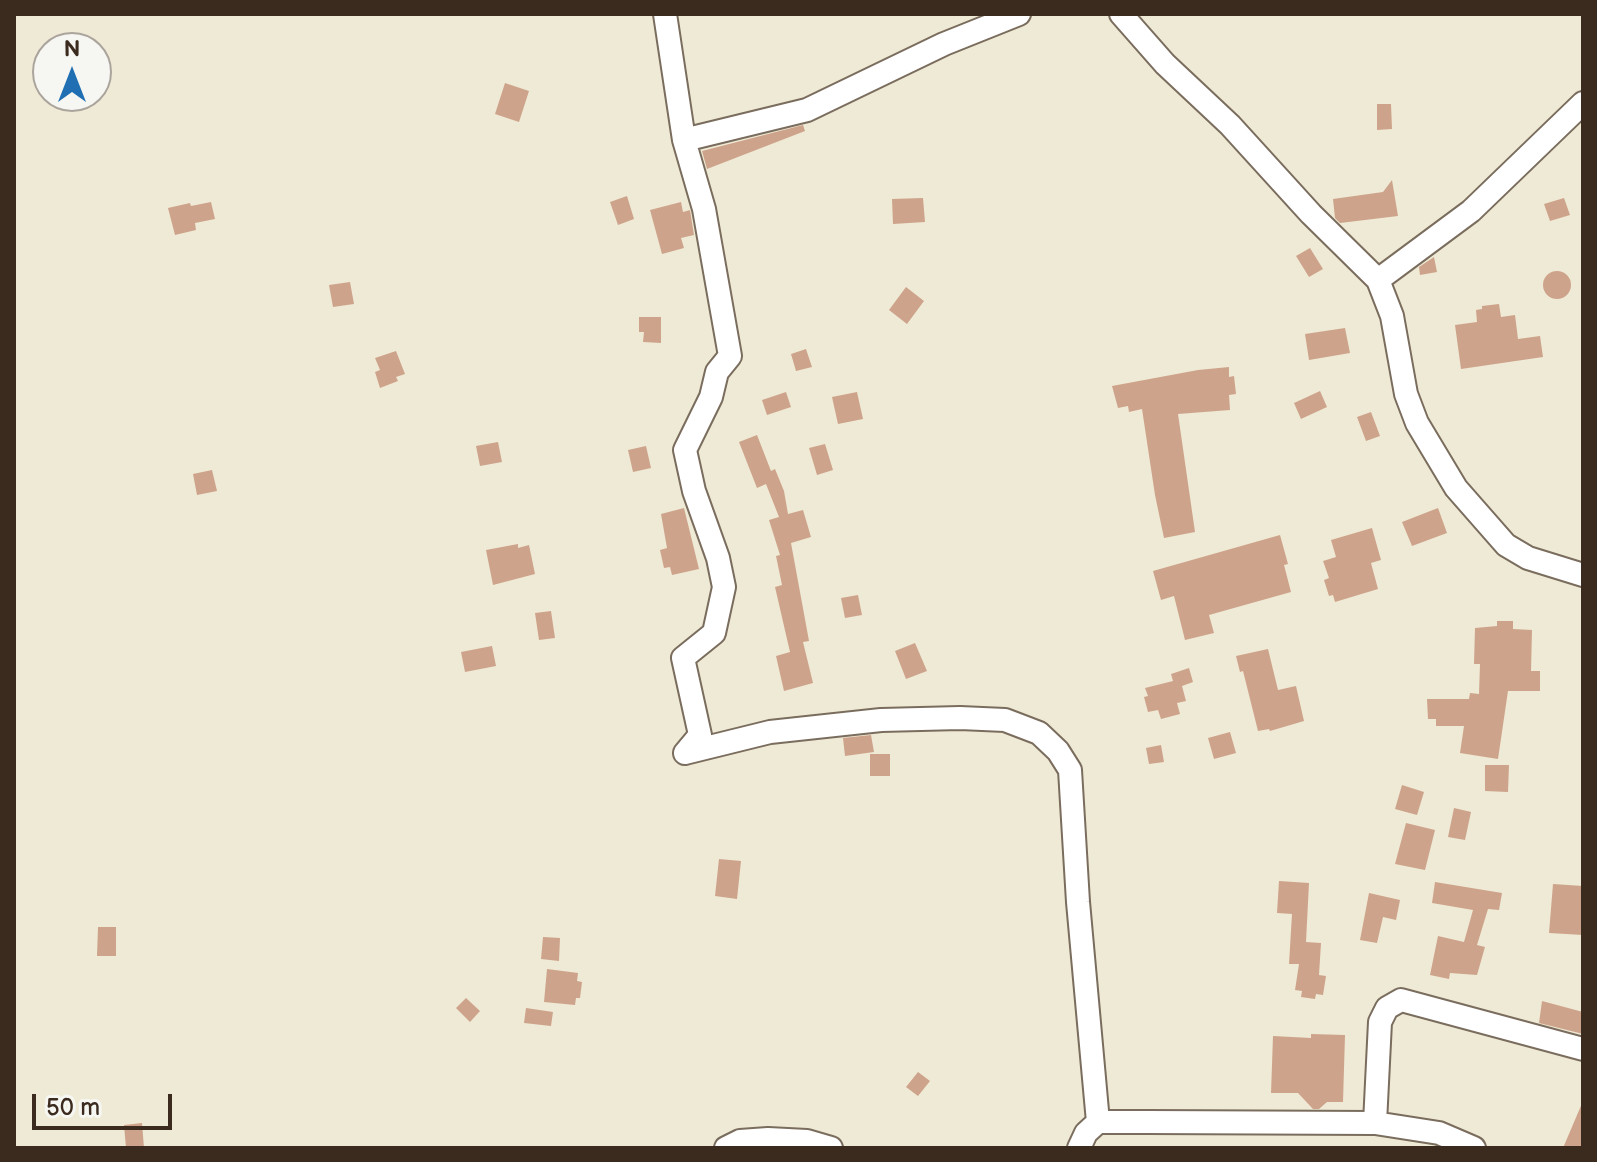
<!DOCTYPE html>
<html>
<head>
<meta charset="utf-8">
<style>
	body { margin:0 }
	#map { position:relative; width:1597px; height:1162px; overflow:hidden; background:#efead5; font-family:"Balsamiq Sans",sans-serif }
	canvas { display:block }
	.frame { position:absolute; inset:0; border:16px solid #3b2a1e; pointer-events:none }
	.north { position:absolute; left:32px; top:32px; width:80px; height:80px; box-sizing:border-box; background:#f6f6f2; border:2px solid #aba49d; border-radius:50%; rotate:0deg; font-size:22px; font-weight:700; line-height:32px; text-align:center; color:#3b2a1e }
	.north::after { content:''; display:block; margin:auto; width:28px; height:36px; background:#1f6fb2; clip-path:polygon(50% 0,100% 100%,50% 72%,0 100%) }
	.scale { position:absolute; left:32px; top:1094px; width:140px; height:36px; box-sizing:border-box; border:4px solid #3b2a1e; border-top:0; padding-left:10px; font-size:24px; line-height:28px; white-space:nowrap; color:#3b2a1e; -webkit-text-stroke:6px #f6f6f2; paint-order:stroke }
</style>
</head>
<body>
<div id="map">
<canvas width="1597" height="1162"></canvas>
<div class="frame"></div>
<div class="north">N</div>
<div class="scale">50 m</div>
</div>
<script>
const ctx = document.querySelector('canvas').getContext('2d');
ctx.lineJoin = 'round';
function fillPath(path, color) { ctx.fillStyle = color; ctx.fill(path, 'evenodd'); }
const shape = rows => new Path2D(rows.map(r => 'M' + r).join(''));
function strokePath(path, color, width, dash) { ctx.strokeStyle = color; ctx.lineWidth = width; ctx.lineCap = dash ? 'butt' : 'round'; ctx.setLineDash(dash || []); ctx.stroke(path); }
fillPath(shape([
	[505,83,529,91,519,122,495,114],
	[1377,104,1391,104,1392,129,1377,130],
	[803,125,805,131,707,169,702,151],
	[1392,180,1398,216,1340,223,1335,218,1333,199,1383,192],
	[627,196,634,219,618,225,610,202],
	[923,198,925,222,893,224,892,199],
	[1564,198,1570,215,1550,221,1544,204],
	[211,202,215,219,195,223,196,230,175,235,168,208,190,203,191,206],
	[681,202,683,212,690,210,694,235,681,238,684,248,662,254,650,210],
	[1310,248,1323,269,1309,277,1296,256],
	[1434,257,1437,272,1420,275,1419,267],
	'1543 285a14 14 0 1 1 28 0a14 14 0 1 1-28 0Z',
	[350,282,354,304,333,307,329,285],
	[906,287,924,301,907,324,889,310],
	[1499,304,1501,317,1515,315,1518,339,1540,336,1543,357,1461,369,1455,325,1477,322,1476,310,1482,309,1482,306],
	[639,317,661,317,661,343,643,342,644,332,639,332],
	[1345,328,1350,353,1309,360,1305,334],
	[806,349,812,367,796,371,791,354],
	[396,351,405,374,396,377,398,381,380,388,375,372,380,370,375,358],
	[1229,367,1229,377,1234,376,1236,394,1229,395,1230,410,1178,414,1195,532,1164,538,1155,495,1142,409,1129,412,1128,406,1118,408,1112,386,1198,370],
	[1320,391,1327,407,1301,419,1294,403],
	[786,392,791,407,767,415,762,400],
	[857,392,863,419,838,424,832,397],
	[1371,412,1380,436,1366,441,1357,417],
	[757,435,771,471,775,469,784,491,788,514,803,510,811,537,791,543,809,641,803,642,813,683,784,691,776,656,790,652,775,587,782,585,776,556,780,555,769,520,779,517,766,484,757,488,739,442],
	[498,442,502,462,480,466,476,446],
	[825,444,833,470,817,475,809,448],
	[646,446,651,468,633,472,628,450],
	[212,470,217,491,197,495,193,474],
	[684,508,699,569,672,575,670,567,664,568,660,550,667,548,661,514],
	[1438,508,1447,533,1412,546,1402,522],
	[1372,528,1381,560,1371,563,1378,589,1335,602,1333,595,1329,596,1324,580,1329,578,1323,561,1336,557,1331,540],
	[1280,535,1288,564,1284,565,1291,592,1209,615,1214,633,1185,640,1174,596,1161,600,1153,571],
	[518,544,518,548,529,545,535,574,493,585,486,550],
	[858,595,862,615,845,618,841,598],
	[551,611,555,638,539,640,535,613],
	[1497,621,1513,621,1513,629,1532,630,1531,671,1540,671,1540,691,1508,691,1498,759,1460,753,1464,726,1436,726,1436,719,1428,719,1427,699,1469,699,1470,693,1479,694,1480,664,1474,664,1475,628,1497,626],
	[915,643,927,671,906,679,895,651],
	[492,646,496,666,465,672,461,652],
	[1268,649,1278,690,1296,686,1304,721,1270,731,1269,729,1258,731,1243,671,1240,672,1236,656],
	[1189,668,1193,682,1182,686,1186,701,1177,703,1180,714,1161,719,1158,710,1148,712,1144,697,1148,696,1145,688,1173,681,1171,674],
	[1230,732,1236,753,1214,759,1208,738],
	[871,735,874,752,845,756,843,738],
	[1161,745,1164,762,1149,764,1146,748],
	[870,754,890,754,890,776,870,776],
	[1485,765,1509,765,1508,792,1485,791],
	[1402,785,1424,792,1417,815,1395,809],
	[1454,808,1471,812,1465,840,1448,837],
	[1406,823,1435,830,1425,870,1395,864],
	[719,859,741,861,737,899,715,896],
	[1279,881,1309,883,1306,942,1321,943,1319,975,1326,976,1323,995,1316,994,1315,999,1301,997,1302,991,1295,990,1299,964,1289,964,1292,914,1277,913],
	[1435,882,1502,893,1499,910,1488,909,1477,945,1485,947,1477,975,1450,973,1449,979,1430,975,1438,936,1464,942,1473,910,1432,903],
	[1553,884,1583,886,1583,935,1549,933],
	[1369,893,1400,900,1396,920,1383,917,1377,943,1360,940],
	[98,927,116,927,116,956,97,956],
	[543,937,560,938,559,961,541,959],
	[547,969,578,973,577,981,582,982,580,998,576,998,575,1005,544,1002],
	[466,998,480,1011,470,1022,456,1008],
	[1542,1001,1583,1012,1583,1034,1539,1023],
	[526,1008,553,1012,551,1026,524,1023],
	[1311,1034,1345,1035,1343,1102,1327,1102,1319,1109,1313,1109,1298,1093,1271,1093,1273,1036,1311,1038],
	[918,1072,930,1081,918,1096,906,1087],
	[1583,1101,1583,1148,1563,1148],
	[142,1123,144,1148,126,1148,124,1125]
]), '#cea38b');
const street = shape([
	[665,14,684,140,704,209,730,356,717,372,711,397,685,450,694,491,718,558,724,587,714,633,683,658,700,735,685,753],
	[1121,14,1165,64,1230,125,1311,214,1378,280,1392,316,1406,394,1417,423,1456,488,1506,545,1528,558,1583,575],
	[684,140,807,110,944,44,1019,14],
	[1378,280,1471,211,1583,103],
	[685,753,770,732,881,720,960,718,1005,720,1039,733,1058,751,1070,770,1078,902,1098,1122],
	[1375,1123,1380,1022,1387,1008,1401,1000,1583,1049],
	[726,1148,740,1141,768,1139,807,1141,831,1148],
	[1079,1148,1086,1133,1098,1122,1147,1122,1375,1123,1439,1133,1474,1148]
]);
strokePath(street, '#7a6d5e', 26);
strokePath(street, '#fff', 22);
</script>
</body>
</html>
